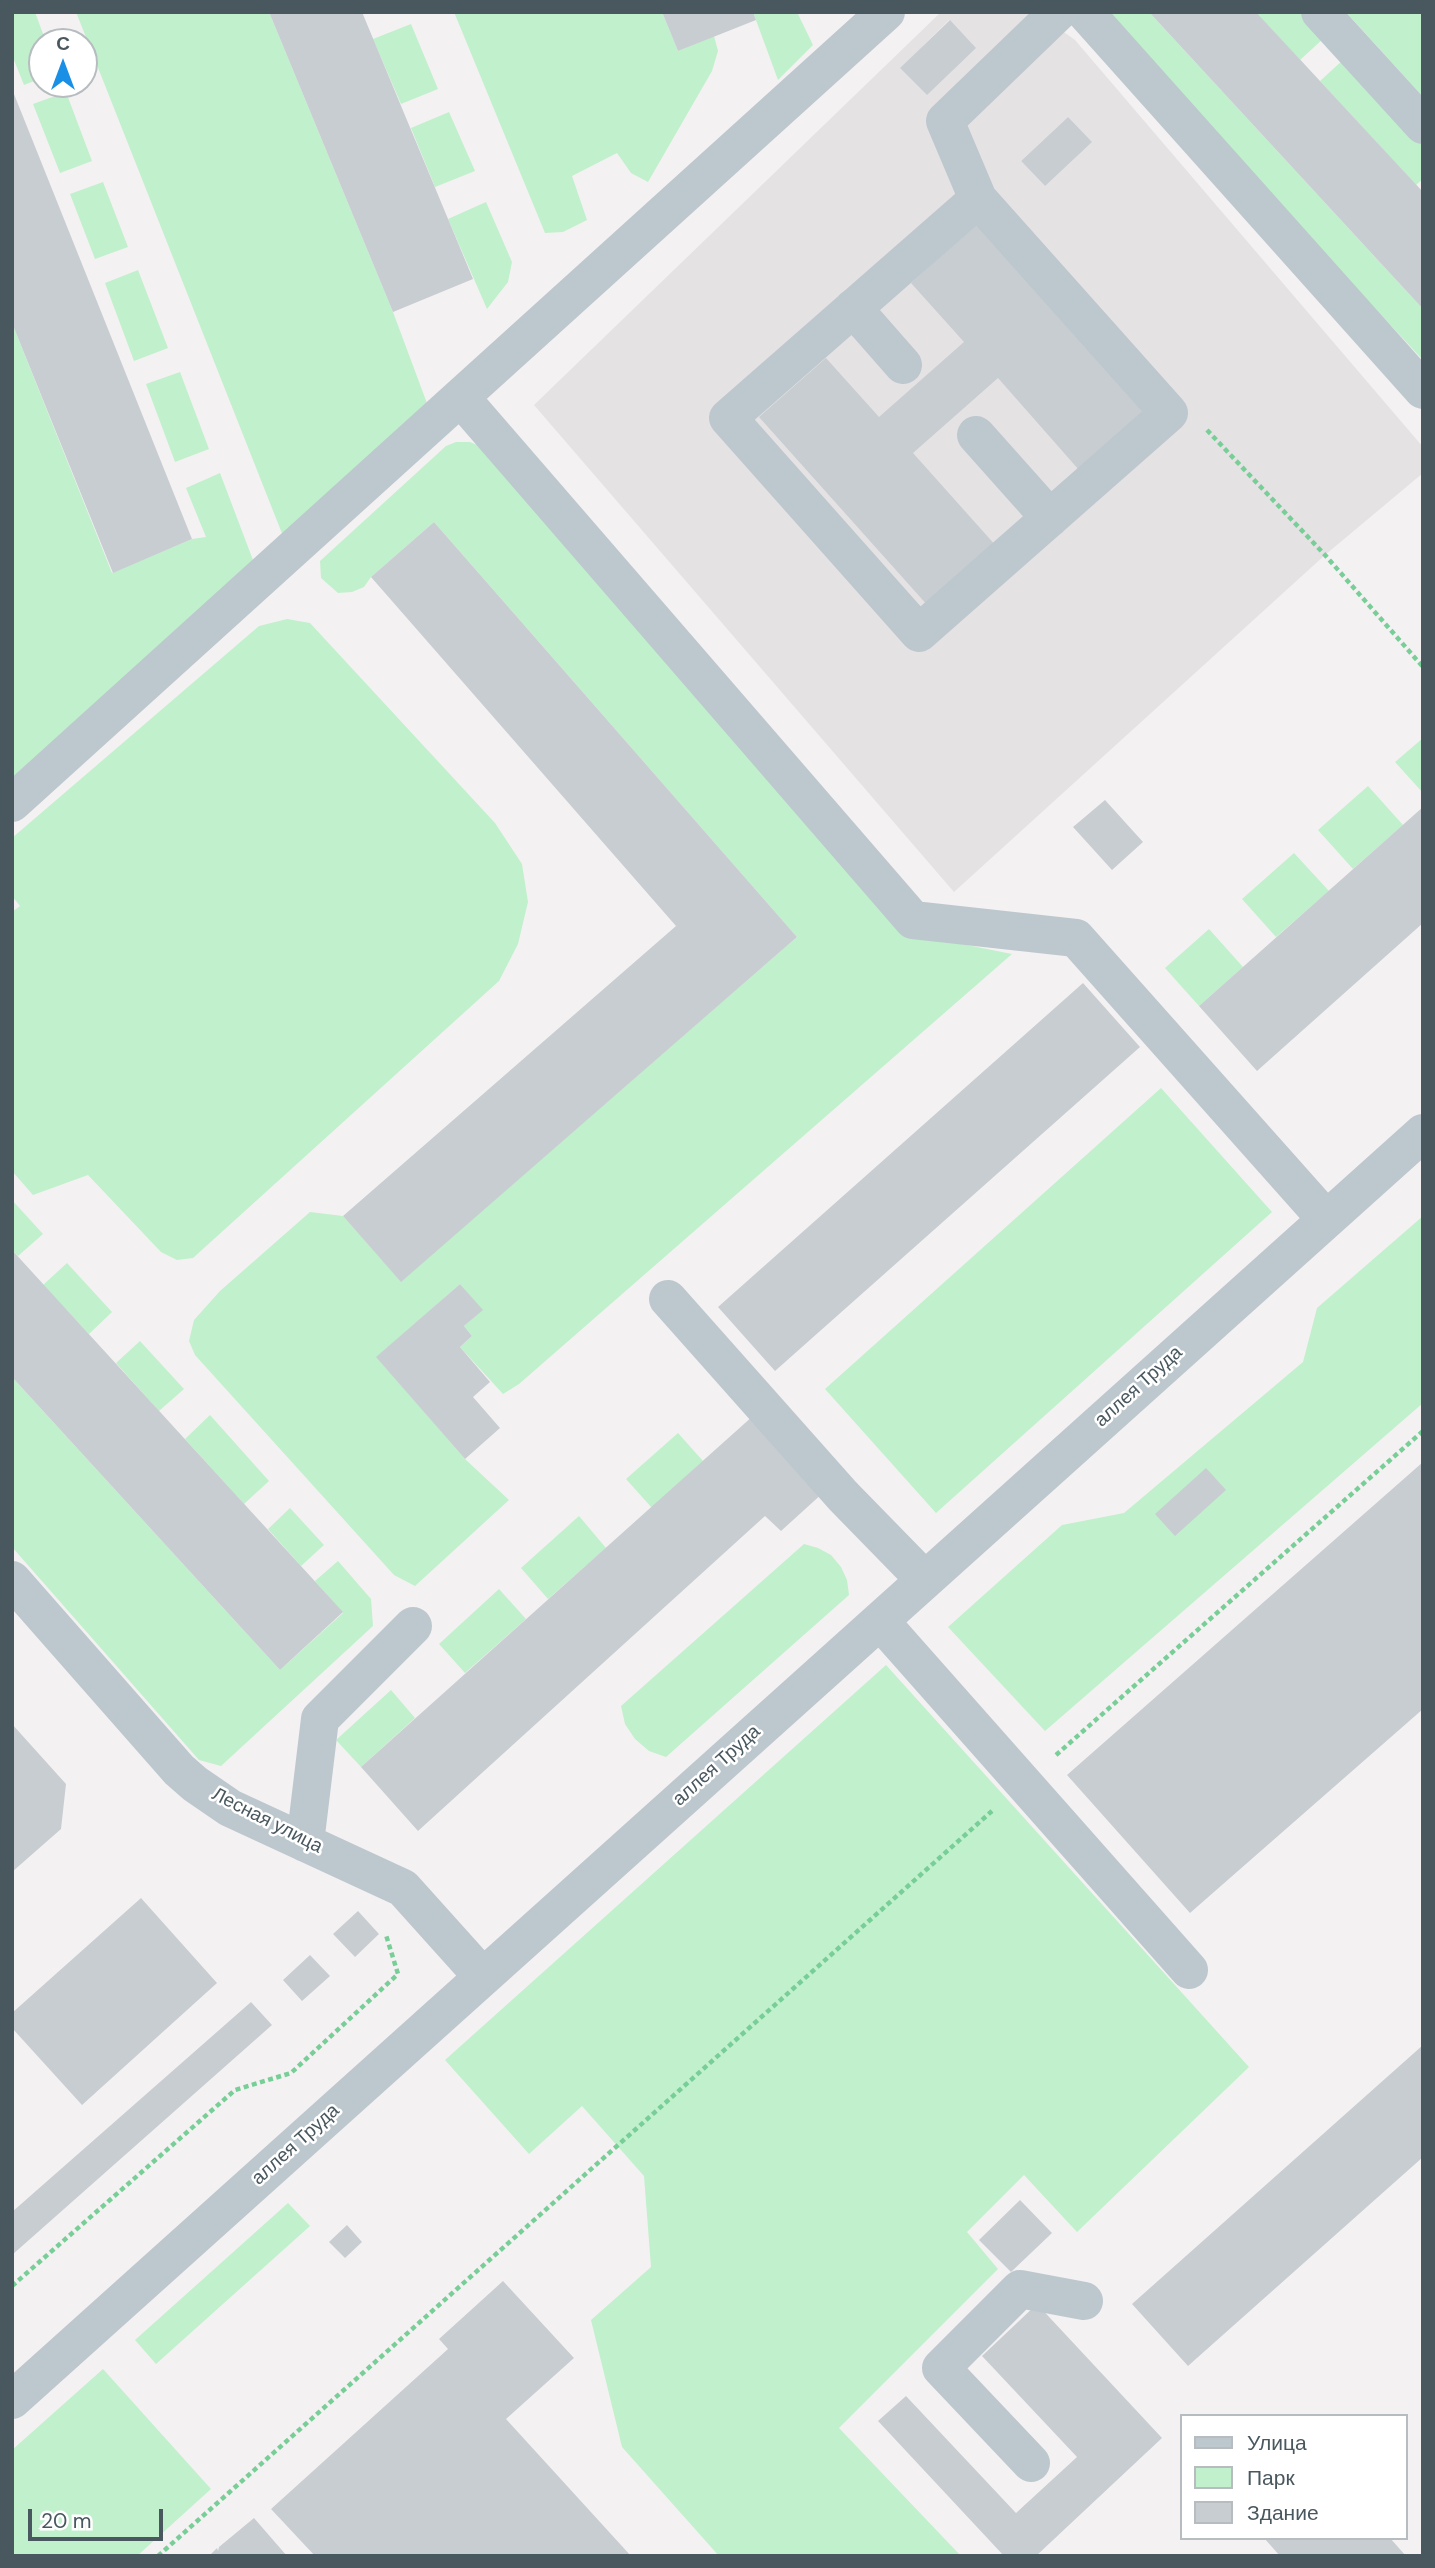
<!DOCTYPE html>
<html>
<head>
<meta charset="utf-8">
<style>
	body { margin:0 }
	#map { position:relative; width:1435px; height:2568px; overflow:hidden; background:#f4f1f2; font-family:"DM Sans",sans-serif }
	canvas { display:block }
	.frame { position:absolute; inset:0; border:14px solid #49585f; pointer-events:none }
	.legend { position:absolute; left:1180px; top:2414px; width:228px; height:126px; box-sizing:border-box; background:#fff; border:2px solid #b6bcbf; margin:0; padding:9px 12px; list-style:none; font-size:21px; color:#49585f }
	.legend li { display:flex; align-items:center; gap:14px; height:35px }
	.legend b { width:35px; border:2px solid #b6bcbf }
	.north { position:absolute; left:28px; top:28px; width:70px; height:70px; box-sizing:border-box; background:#fff; border:2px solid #b6bcbf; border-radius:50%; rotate:0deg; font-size:19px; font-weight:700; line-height:28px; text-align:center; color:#49585f }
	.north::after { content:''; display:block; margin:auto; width:24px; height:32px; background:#1990e6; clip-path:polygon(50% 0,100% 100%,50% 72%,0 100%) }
	.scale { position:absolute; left:28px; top:2509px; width:135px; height:32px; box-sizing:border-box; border:4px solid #49585f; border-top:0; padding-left:9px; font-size:21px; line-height:24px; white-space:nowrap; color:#49585f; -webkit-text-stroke:5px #fff; paint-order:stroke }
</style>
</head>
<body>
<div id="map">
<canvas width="1435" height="2568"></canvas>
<div class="frame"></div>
<ul class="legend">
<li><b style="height:9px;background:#bdc8ce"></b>Улица</li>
<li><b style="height:19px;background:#c1f0cc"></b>Парк</li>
<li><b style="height:19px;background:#c8cdd1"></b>Здание</li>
</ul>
<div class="north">С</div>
<div class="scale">20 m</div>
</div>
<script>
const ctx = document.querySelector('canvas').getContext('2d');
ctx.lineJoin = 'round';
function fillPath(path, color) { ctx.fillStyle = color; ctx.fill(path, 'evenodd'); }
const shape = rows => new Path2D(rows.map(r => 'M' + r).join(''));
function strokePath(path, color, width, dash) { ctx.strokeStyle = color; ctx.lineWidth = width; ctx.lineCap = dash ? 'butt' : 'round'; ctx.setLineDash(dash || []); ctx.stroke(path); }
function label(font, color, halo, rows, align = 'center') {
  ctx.font = font + ' "DM Sans",sans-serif'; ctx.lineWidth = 5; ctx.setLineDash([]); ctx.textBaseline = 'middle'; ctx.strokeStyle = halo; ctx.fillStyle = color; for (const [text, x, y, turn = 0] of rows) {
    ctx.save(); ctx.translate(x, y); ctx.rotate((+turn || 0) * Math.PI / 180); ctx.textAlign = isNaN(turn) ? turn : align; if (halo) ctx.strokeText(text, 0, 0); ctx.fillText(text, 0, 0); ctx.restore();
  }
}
fillPath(shape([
	[941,12,1036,12,1075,40,1423,447,1423,473,1325,555,954,892,534,405],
	[949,20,975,48,901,68],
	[1068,117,1045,186,1021,161]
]), '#e5e2e4');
fillPath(shape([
	[12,12,35,12,46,42,42,42,42,78,24,85,12,55],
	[76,12,269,12,393,312,428,406,285,541],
	[454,12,662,12,678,51,714,36,718,51,712,71,648,182,631,173,617,153,572,176,587,220,563,232,545,233],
	[753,12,797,12,813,45,778,80],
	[1099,12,1149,12,1423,309,1423,360],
	[1256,12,1300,12,1324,38,1300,60],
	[1346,12,1423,12,1423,97],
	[411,24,438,89,401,104,373,39],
	[1343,60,1423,146,1423,179,1416,185,1320,81],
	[66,92,92,161,60,173,33,104],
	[449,112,475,171,435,187,411,128],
	[103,182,128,247,95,259,70,194],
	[486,202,512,262,508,282,487,309,448,219],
	[138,270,168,348,134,361,105,283],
	[12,323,112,573,192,539,206,537,186,488,220,473,256,568,12,784],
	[180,372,209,449,175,462,146,384],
	[456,442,470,442,482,447,907,933,1012,954,519,1384,503,1394,460,1347,472,1336,464,1326,482,1310,460,1284,377,1357,465,1459,509,1500,415,1586,394,1575,195,1355,189,1341,194,1320,220,1291,310,1212,343,1216,401,1281,797,937,434,522,371,577,364,587,352,592,338,593,321,578,320,561,446,446],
	[287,619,310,623,495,823,522,864,528,902,518,944,499,981,193,1258,177,1260,161,1252,88,1175,33,1195,12,1171,12,912,20,906,12,896,12,838,259,626],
	[1423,738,1423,793,1395,762],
	[1368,786,1403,825,1353,869,1318,830],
	[1294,853,1329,891,1276,937,1242,899],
	[1209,929,1243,967,1199,1006,1165,968],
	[1161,1088,1272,1212,936,1513,825,1389],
	[12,1200,43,1234,18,1256,12,1250],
	[1423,1216,1423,1403,1045,1731,948,1627,1062,1525,1124,1513,1303,1362,1317,1308],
	[67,1263,112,1312,89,1334,43,1285],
	[140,1341,184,1389,159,1411,116,1363],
	[12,1377,280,1670,343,1613,315,1581,338,1561,371,1599,373,1626,221,1766,199,1760,12,1547],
	[210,1415,269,1481,244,1504,185,1439],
	[678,1433,703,1461,652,1508,626,1479],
	[290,1508,324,1545,301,1566,268,1529],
	[579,1516,606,1548,548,1599,521,1568],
	[804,1544,818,1548,831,1555,841,1567,847,1580,849,1595,666,1757,649,1751,635,1739,625,1724,621,1706],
	[499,1589,526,1619,465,1673,439,1644],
	[886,1665,1249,2067,1077,2232,1024,2175,967,2232,998,2269,839,2428,961,2556,719,2556,622,2447,591,2320,651,2267,644,2176,582,2106,529,2154,445,2060],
	[391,1690,415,1718,361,1767,336,1740],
	[288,2203,310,2226,156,2364,135,2340],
	[103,2369,211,2489,137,2556,12,2556,12,2450]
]), '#c1f0cc');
fillPath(shape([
	[269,12,362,12,473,279,393,312],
	[662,12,753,12,756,20,678,51],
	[1149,12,1256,12,1423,192,1423,309],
	[950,20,976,48,927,95,900,68],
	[12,89,192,539,113,573,12,323],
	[1068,117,1092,142,1045,186,1021,161],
	[977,223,1145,411,1079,470,998,378,913,453,997,547,929,607,759,417,826,358,879,417,964,342,911,283],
	[434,522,797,937,401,1282,343,1216,676,926,371,577],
	[1105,800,1143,842,1112,870,1073,827],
	[1423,807,1423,923,1257,1071,1199,1006],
	[1083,983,1140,1047,775,1371,718,1307],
	[12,1250,343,1612,280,1670,12,1377],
	[460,1284,483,1310,464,1326,472,1336,460,1347,490,1382,473,1397,500,1428,465,1459,376,1357],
	[754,1415,824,1492,781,1531,765,1516,418,1831,361,1767],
	[1423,1462,1423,1709,1190,1913,1067,1775],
	[1206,1468,1226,1490,1175,1536,1155,1514],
	[12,1724,66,1784,61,1829,12,1872],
	[141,1898,217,1983,82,2105,12,2028,12,2013],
	[358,1911,379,1934,355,1957,333,1934],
	[310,1955,330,1976,302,2001,283,1980],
	[251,2002,272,2025,12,2255,12,2212],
	[1423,2045,1423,2157,1188,2366,1132,2304],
	[1020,2200,1052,2233,1011,2272,979,2240],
	[347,2225,362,2242,345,2258,329,2242],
	[503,2281,574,2358,506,2419,631,2556,315,2556,271,2509,448,2349,439,2339],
	[1037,2304,1162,2438,1036,2556,1004,2556,878,2421,906,2396,1016,2513,1077,2457,982,2356],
	[254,2518,287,2556,209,2556,217,2548,218,2551,219,2547],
	[1264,2538,1390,2538,1406,2556,1280,2556]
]), '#c8cdd1');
strokePath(shape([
	[1207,430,1325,555,1423,667],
	[1056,1755,1423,1431],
	[12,2286,235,2090,291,2073,398,1974,386,1935],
	[158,2556,992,1811]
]), '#78ce97', 4.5, [5, 3.5]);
strokePath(shape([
	[1085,12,1423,390],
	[1320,12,1423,125],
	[978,199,728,418,919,633,1169,413,978,199,945,121,1058,12],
	[853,308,903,365],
	[461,398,913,920,1076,938,1326,1219],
	[976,435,1050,518],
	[12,803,886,12],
	[668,1299,843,1496,925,1580],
	[12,1580,179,1770,195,1784,230,1808,403,1888,483,1977],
	[880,1621,1189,1970],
	[305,1843,320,1719,413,1626],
	[12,2400,1423,1133],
	[1031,2463,941,2368,1020,2289,1084,2301]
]), '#bdc8ce', 38);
label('19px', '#49585f', '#fff', [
	["аллея Труда",1139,1387,-42],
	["аллея Труда",717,1766,-42],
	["Лесная улица",267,1821,27],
	["аллея Труда",296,2145,-42]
]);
</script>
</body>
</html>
